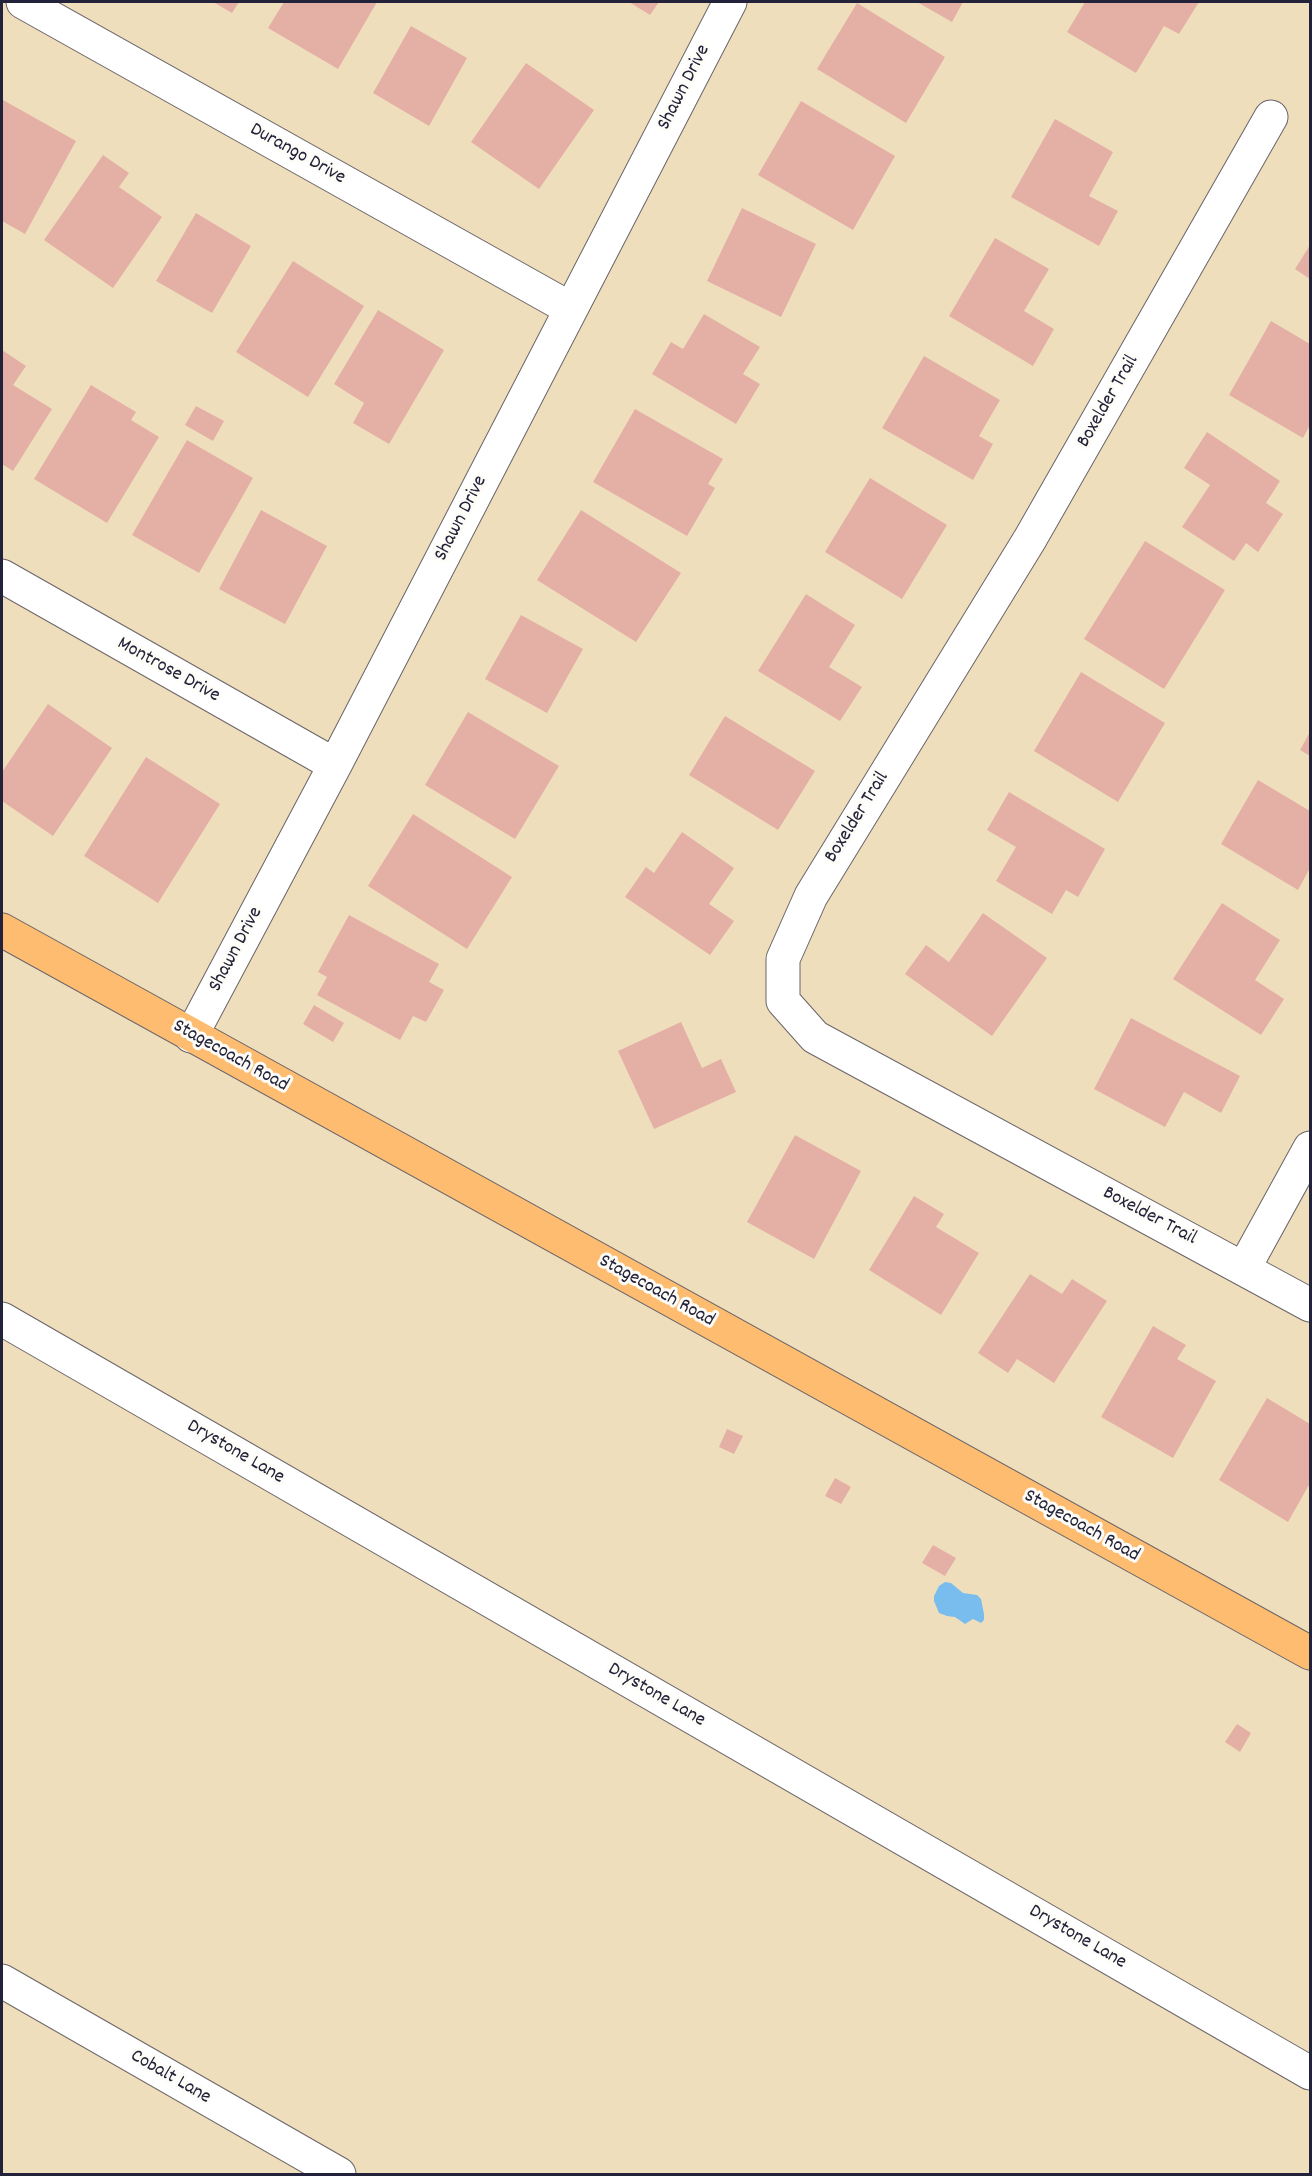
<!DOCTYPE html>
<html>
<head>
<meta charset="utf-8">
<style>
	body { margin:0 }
	#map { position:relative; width:1312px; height:2176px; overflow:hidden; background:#efdebc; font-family:Dekko,sans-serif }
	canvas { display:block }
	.frame { position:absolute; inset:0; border:3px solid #22223b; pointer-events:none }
</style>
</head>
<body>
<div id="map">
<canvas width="1312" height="2176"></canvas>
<div class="frame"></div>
</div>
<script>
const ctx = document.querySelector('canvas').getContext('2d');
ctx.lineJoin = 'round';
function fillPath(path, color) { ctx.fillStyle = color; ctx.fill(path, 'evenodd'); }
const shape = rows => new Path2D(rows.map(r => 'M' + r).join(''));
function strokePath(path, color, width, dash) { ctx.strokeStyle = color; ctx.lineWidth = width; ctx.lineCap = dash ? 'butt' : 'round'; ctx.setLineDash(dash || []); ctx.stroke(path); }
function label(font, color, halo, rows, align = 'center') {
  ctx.font = font + ' Dekko,sans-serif'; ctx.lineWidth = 6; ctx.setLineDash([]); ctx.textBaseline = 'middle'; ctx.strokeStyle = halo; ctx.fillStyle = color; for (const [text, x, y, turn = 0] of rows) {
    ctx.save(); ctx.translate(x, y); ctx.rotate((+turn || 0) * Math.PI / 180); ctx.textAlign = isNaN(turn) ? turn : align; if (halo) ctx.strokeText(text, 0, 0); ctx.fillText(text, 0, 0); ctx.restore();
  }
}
fillPath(shape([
	[945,1582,951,1583,963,1593,977,1595,981,1599,984,1614,984,1620,981,1623,973,1619,965,1624,955,1617,947,1616,939,1613,934,1601,934,1596,939,1586]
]), '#79bdef');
fillPath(shape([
	[213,2,239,2,232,13],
	[284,2,377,2,338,69,268,28],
	[629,2,659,2,650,15],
	[917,2,963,2,952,22],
	[1085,2,1199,2,1179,34,1164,26,1136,73,1067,32],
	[857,3,945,57,906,123,817,69],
	[411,26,467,58,429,126,373,93],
	[526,63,594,110,539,189,471,142],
	[3,100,76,141,25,234,2,221],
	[801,101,895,156,853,230,758,175],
	[1055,119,1113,152,1089,196,1118,211,1099,246,1011,197],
	[103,155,129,173,119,187,162,217,113,288,44,240],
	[742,208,816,244,781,317,707,281],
	[196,213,251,246,212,313,156,281],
	[995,238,1049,269,1024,311,1054,329,1033,366,949,316],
	[1310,245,1310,279,1295,269],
	[293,261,364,306,308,397,236,352],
	[378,310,444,350,389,444,353,423,364,403,334,384],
	[704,314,760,347,743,374,760,384,736,424,652,374,671,342,683,349],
	[1271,321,1310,344,1310,425,1303,438,1229,395],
	[2,350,26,366,13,385,52,409,13,471,2,464],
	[924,356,1000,400,979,436,993,444,973,480,882,428],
	[91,385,136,412,131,420,159,437,107,523,34,479],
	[196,406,224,421,213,441,185,425],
	[635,409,723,459,708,484,715,488,687,536,593,482],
	[1207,432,1280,481,1266,503,1283,514,1258,552,1246,543,1234,561,1182,527,1210,485,1184,468],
	[187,440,253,478,199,573,132,535],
	[870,478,947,525,902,599,825,552],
	[261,510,327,546,285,624,219,589],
	[581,510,681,573,636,642,537,580],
	[1145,541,1225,590,1164,689,1084,639],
	[806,594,855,625,829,667,862,687,840,721,758,671],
	[521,615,583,649,547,713,485,679],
	[1081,672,1165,723,1118,802,1034,751],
	[48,704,112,748,53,836,2,801,2,772],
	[468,712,559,766,515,839,425,785],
	[725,716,815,771,778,830,689,775],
	[1310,732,1310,756,1300,750],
	[146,757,220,804,158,903,84,856],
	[1258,780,1310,811,1310,868,1298,890,1221,844],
	[1009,792,1105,849,1078,897,1066,890,1052,914,996,881,1016,847,987,830],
	[413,814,512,877,467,949,368,886],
	[682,832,734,868,709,904,734,921,710,955,625,897,646,867,654,873],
	[1222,903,1280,940,1255,980,1284,999,1261,1035,1173,979],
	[983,913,1047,958,992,1036,905,974,926,945,949,962],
	[349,915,439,964,429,982,444,990,426,1022,413,1016,400,1040,317,995,327,977,318,972],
	[314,1005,344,1023,333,1042,303,1024],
	[1131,1018,1240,1076,1221,1113,1184,1092,1165,1127,1094,1089],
	[681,1022,702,1068,721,1059,736,1092,654,1129,618,1051],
	[795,1135,861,1171,814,1259,747,1222],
	[914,1196,944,1214,936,1227,979,1253,941,1315,869,1270],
	[1030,1274,1062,1294,1072,1279,1107,1301,1054,1383,1017,1359,1008,1373,978,1353],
	[1153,1326,1186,1345,1177,1359,1216,1381,1173,1458,1101,1417],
	[1267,1398,1310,1424,1310,1483,1288,1522,1219,1480],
	[727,1429,743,1436,734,1454,719,1447],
	[835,1478,851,1487,841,1504,825,1496],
	[933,1545,956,1558,945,1576,922,1563],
	[1237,1724,1251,1733,1240,1752,1225,1742]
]), '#e4b0a6');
const minor = shape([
	[23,2,571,309],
	[1271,117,1030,539,811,896,783,959,783,1001,815,1037,1310,1305],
	[2,576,335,765],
	[191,1036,335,765,730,2],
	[1244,1268,1310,1148],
	[2,1319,1310,2073],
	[2,1981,339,2174]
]);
const major = shape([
	[2,930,1310,1653]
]);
strokePath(minor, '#6a6468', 35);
strokePath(major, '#6a6468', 35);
strokePath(minor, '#fff', 33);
strokePath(major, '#fdbc70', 33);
label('20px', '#22223b', '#fdfcf7', [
	["Shawn Drive",685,88,-63],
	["Durango Drive",297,155,29],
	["Boxelder Trail",1109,402,-60],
	["Shawn Drive",462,519,-63],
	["Montrose Drive",168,671,29],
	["Boxelder Trail",858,818,-58],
	["Shawn Drive",237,950,-62],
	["Stagecoach Road",230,1057,29],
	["Boxelder Trail",1149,1217,28],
	["Stagecoach Road",656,1292,29],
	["Drystone Lane",235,1453,30],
	["Stagecoach Road",1081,1527,29],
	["Drystone Lane",656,1696,30],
	["Drystone Lane",1077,1938,30],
	["Cobalt Lane",170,2078,30]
]);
</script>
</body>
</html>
